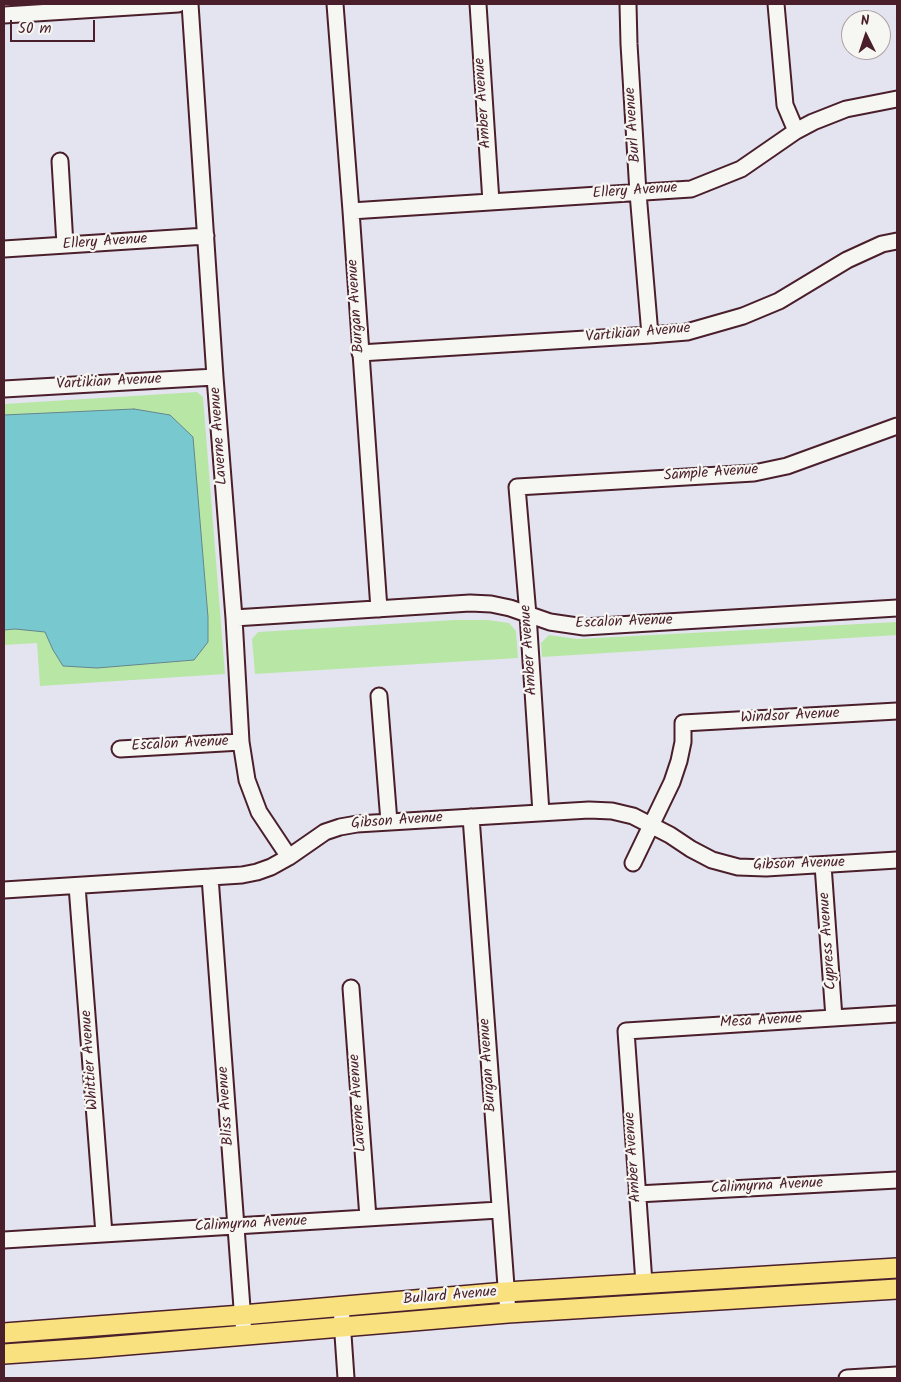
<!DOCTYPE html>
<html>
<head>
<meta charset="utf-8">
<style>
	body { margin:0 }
	#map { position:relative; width:901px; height:1382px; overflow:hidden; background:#e4e4f0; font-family:Kalam,sans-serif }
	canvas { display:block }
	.frame { position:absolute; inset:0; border:5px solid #4a1f2b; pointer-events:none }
	.north { position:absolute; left:841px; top:10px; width:50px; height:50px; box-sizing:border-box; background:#f6f6f2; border:1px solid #b1a0a2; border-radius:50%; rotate:356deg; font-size:14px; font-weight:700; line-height:20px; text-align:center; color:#4a1f2b }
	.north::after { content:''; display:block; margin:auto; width:18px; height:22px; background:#4a1f2b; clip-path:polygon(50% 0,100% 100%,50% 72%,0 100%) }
	.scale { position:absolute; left:10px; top:20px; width:85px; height:22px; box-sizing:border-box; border:2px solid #4a1f2b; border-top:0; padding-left:6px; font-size:15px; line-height:18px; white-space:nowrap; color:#4a1f2b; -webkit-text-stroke:4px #f6f6f2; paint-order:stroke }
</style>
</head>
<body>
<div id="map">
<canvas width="901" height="1382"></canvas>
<div class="frame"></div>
<div class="north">N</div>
<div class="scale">50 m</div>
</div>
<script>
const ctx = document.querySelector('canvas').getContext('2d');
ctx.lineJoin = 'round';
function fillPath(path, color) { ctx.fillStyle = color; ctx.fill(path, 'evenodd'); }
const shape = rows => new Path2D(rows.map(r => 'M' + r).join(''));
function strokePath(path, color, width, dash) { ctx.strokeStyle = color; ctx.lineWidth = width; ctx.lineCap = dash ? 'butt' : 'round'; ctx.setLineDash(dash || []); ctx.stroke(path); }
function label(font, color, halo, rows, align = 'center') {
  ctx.font = font + ' Kalam,sans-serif'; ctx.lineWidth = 4.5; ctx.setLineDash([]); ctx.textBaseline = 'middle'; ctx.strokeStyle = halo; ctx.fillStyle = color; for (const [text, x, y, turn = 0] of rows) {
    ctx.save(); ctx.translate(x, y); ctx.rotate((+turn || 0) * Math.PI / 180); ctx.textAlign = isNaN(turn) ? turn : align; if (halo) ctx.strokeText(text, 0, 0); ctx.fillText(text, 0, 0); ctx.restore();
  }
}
fillPath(shape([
	[197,392,203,397,225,674,40,686,37,643,4,645,4,404],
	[455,620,488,620,509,623,516,631,518,658,255,674,252,639,258,632],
	[897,622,897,635,542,657,541,643,549,635,577,639]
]), '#b8e7a5');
const water = shape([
	[134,409,170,415,193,437,208,617,208,642,194,660,97,668,63,666,53,650,45,632,15,629,4,630,4,415,134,409]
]);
fillPath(water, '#78c9cf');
strokePath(water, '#66858d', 1);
const minor = shape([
	[190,4,215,377,234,618,241,742,247,780,259,812,289,857],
	[335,4,351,211,379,609],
	[478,4,491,202],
	[628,4,629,44,638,193,650,335],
	[776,4,785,105,796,131],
	[4,15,178,4],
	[60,161,65,245],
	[351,211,691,189,741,169,796,131,813,122,846,109,897,99],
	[4,249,206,236],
	[360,353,650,335,687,332,743,316,779,301,847,260,882,244,897,241],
	[4,389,215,377],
	[234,618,470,603,491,604,510,608,550,622,584,627,897,608],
	[379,696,389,822],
	[120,749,241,742],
	[541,813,528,615,517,487,754,473,787,466,897,426],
	[471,817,508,1313],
	[633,863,672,782,679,761,683,742,683,723,897,711],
	[823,865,834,1018],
	[210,877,244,1335],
	[77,886,104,1234],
	[4,890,242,875,257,872,271,867,289,857,325,832,340,827,357,824,589,810,612,811,633,816,670,835,691,849,712,860,738,867,766,868,897,860],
	[351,988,368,1218],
	[637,1194,897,1180],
	[4,1240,499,1210],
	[644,1283,626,1031,897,1014],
	[341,1306,346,1378],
	[847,1378,897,1375]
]);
const major = shape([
	[4,1333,242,1315,506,1292,897,1268],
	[4,1354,92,1348,508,1313,897,1289]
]);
strokePath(minor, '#4a1f2b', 19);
strokePath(major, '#4a1f2b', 22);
strokePath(minor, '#f6f6f2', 15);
strokePath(major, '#fae180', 19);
label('15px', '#4a1f2b', '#f6f6f2', [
	["Amber Avenue",484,103,-94],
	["Burl Avenue",634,125,-94],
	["Ellery Avenue",635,192,-4],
	["Ellery Avenue",105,243,-4],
	["Burgan Avenue",357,306,-94],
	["Vartikian Avenue",638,334,-5],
	["Vartikian Avenue",109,383,-3],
	["Laverne Avenue",220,436,-94],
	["Sample Avenue",711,474,-4],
	["Escalon Avenue",624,623,-2],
	["Amber Avenue",530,650,-94],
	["Windsor Avenue",790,717,-3],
	["Escalon Avenue",180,745,-3],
	["Gibson Avenue",397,822,-4],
	["Gibson Avenue",799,865,-2],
	["Cypress Avenue",829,941,-94],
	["Mesa Avenue",761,1022,-3],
	["Whittier Avenue",91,1060,-94],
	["Burgan Avenue",489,1065,-94],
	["Laverne Avenue",359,1103,-94],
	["Bliss Avenue",227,1106,-94],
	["Amber Avenue",634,1157,-94],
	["Calimyrna Avenue",767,1187,-3],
	["Calimyrna Avenue",251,1225,-3],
	["Bullard Avenue",450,1297,-5]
]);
</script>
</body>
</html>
